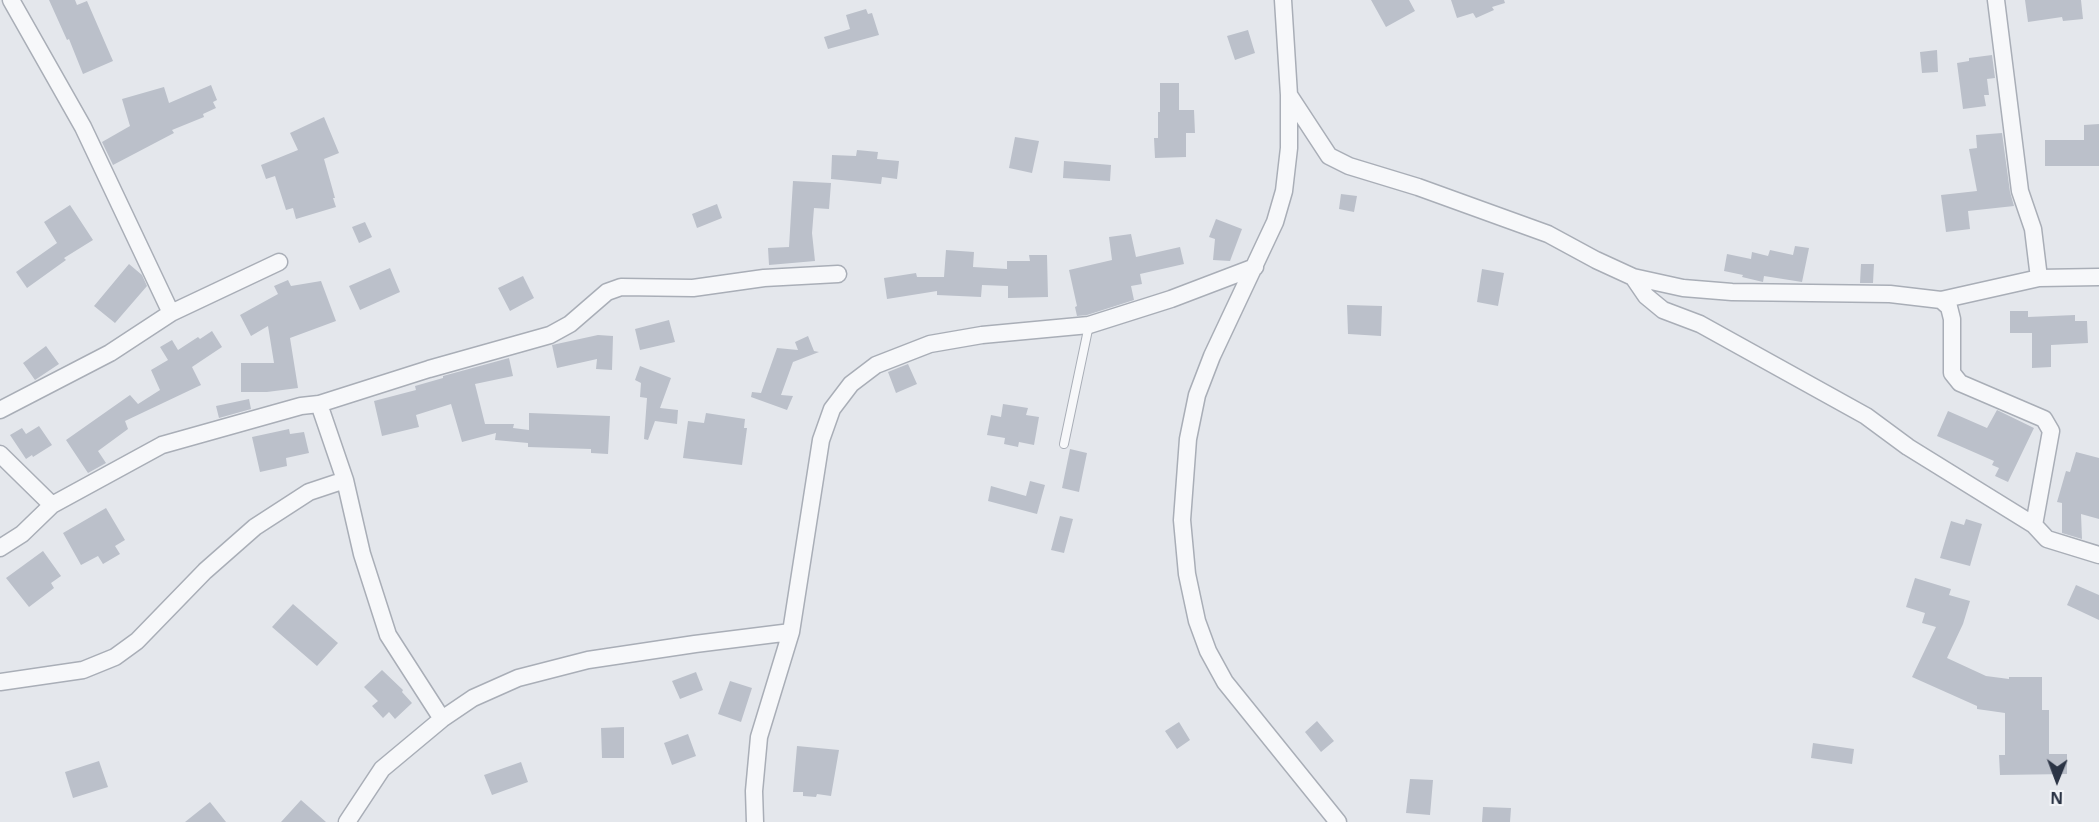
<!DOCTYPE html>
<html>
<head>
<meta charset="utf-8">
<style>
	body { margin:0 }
	#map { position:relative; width:2099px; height:822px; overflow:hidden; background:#e4e7ec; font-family:"Noto Sans",sans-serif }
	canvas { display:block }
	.north { position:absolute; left:2027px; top:750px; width:60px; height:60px; -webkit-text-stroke:4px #f4f6f9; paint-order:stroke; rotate:181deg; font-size:16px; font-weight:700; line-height:24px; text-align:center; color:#2b3445 }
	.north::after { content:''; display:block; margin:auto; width:21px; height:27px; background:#2b3445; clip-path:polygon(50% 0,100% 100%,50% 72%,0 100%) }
</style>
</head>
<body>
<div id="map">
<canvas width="2099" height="822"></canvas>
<div class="north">N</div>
</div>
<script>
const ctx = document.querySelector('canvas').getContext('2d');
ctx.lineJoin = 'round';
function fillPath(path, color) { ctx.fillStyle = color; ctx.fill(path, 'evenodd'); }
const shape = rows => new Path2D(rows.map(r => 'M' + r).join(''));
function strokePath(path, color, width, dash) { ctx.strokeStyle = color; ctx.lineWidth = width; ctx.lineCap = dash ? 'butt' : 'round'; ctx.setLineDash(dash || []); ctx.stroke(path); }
fillPath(shape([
	[49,0,75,0,77,5,87,1,113,61,83,74,69,39,67,40],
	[1371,0,1409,0,1415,11,1386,27],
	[1451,0,1504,0,1505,3,1492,7,1494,10,1476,18,1473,13,1457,18],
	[2025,0,2081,0,2083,19,2063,21,2062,17,2028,22],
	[866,9,868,14,872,13,879,35,828,49,824,37,850,29,846,15],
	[1248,30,1255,53,1235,60,1227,36],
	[1937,50,1938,72,1922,73,1920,52],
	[1992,55,1995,78,1987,79,1989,95,1984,95,1986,106,1963,109,1957,63,1969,61,1969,58],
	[1160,83,1179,83,1179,110,1194,110,1195,133,1186,133,1186,157,1155,158,1154,138,1158,138,1158,112,1160,112],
	[211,85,217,100,213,102,216,108,203,114,204,117,172,130,174,133,113,165,102,142,130,126,122,99,164,87,169,103],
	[324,117,339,153,324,159,335,198,333,198,336,207,296,219,293,208,286,210,275,176,266,179,261,165,298,150,290,133],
	[2099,124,2099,166,2045,166,2045,140,2084,140,2084,125],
	[2002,133,2010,192,2014,206,1968,211,1970,229,1946,232,1941,195,1977,191,1969,149,1977,148,1976,135],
	[1015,137,1039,141,1032,173,1009,168],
	[857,150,878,152,877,159,899,161,897,179,882,177,881,184,831,179,832,155,856,156],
	[1064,161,1111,165,1110,181,1063,178],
	[793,181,831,183,829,209,814,208,812,233,815,261,769,265,768,248,789,247],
	[1341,194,1357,196,1354,212,1339,209],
	[717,204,722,218,697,228,692,214],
	[70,205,93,240,64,258,66,260,27,288,16,272,57,243,44,222],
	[1216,219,1242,229,1230,261,1213,260,1215,239,1209,237],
	[365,222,372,237,359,243,352,227],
	[1131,234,1136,257,1180,247,1184,264,1140,274,1142,284,1131,286,1134,300,1087,315,1077,316,1075,307,1077,306,1069,270,1112,260,1109,237],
	[1795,246,1809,248,1802,282,1764,276,1763,282,1742,277,1743,275,1724,271,1727,254,1751,259,1752,252,1768,256,1770,250,1793,255],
	[946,250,974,252,973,267,1007,269,1007,261,1030,261,1029,255,1047,255,1048,297,1008,298,1008,286,982,285,981,297,937,295,937,291,887,299,884,278,916,273,917,277,944,277],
	[129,264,142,275,147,286,115,323,94,306],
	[1861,264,1874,264,1873,283,1860,283],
	[390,268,400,292,360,310,349,286],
	[1482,269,1504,273,1498,306,1477,302],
	[523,276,534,298,510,311,498,288],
	[288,280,291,286,321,281,336,321,290,338,298,388,267,392,241,392,241,363,274,363,268,326,251,336,240,315,278,294,274,286],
	[1347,305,1382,306,1381,336,1348,334],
	[2010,311,2028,311,2028,317,2075,315,2075,321,2087,321,2088,343,2051,345,2051,367,2032,368,2032,333,2010,333],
	[669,320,675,342,640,350,635,329],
	[212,331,222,347,192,367,201,385,125,421,128,429,98,451,106,463,88,473,66,440,130,395,138,404,160,390,151,370,168,360,160,347,172,340,178,350,198,337,200,339],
	[598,335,613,336,612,370,596,369,597,359,557,368,552,345],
	[808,336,814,351,819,352,793,362,781,395,793,396,787,410,751,397,752,392,761,393,777,348,798,350,795,342],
	[46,346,59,364,35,380,23,363],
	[509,358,513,376,475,384,485,424,514,424,513,428,529,430,529,413,610,416,608,454,591,453,591,449,528,447,528,443,495,440,496,433,462,442,451,404,416,415,419,427,382,436,374,401,416,390,415,386,443,378,443,376],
	[908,364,917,384,896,393,888,372],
	[640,366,671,378,660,408,678,410,677,424,655,421,648,440,644,439,647,398,640,397,641,383,635,380],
	[249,399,251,409,219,418,216,406],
	[1003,404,1028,408,1026,415,1039,417,1034,445,1019,442,1018,447,1004,444,1005,438,987,435,991,415,1001,417],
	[1997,410,2034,428,2008,482,1995,476,1999,468,1992,465,1994,461,1937,436,1948,411,1987,428],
	[706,413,745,419,744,428,747,428,742,465,683,458,688,421,704,423],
	[39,426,52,445,33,457,32,455,26,459,10,435,22,428,26,434],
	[289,429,290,434,304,432,309,453,286,458,287,466,260,472,252,437],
	[1070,449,1087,453,1079,492,1062,488],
	[2076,452,2099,458,2099,519,2081,514,2082,539,2062,533,2062,503,2057,502,2066,471,2070,472],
	[1030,481,1045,485,1037,514,988,501,991,486,1026,496],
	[106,508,125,540,115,546,120,554,103,564,98,556,81,565,63,533],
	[1060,516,1073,519,1064,553,1051,550],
	[1966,519,1982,524,1970,566,1940,558,1951,521,1964,525],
	[43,551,61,576,51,583,54,588,29,607,6,578],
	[1915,578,1951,589,1949,595,1970,601,1963,624,1947,658,1986,676,2009,679,2009,677,2042,677,2042,710,2049,710,2049,754,2067,754,2067,774,2000,775,1999,755,2005,755,2005,713,1977,709,1977,706,1912,677,1936,627,1922,623,1925,613,1906,607],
	[2076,585,2099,595,2099,620,2067,605],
	[293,604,338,643,317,666,272,627],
	[382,670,403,690,402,692,412,703,395,719,389,712,383,718,372,706,378,701,364,687],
	[696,672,703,690,680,699,672,681],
	[730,681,752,688,741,722,718,714],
	[1317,721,1334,741,1321,752,1305,732],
	[1179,722,1190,740,1177,749,1165,731],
	[624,727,624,758,602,758,601,728],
	[688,734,696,756,672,765,664,743],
	[1813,743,1854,749,1852,764,1811,758],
	[797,746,839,750,831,796,817,794,816,797,803,796,803,792,793,792],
	[99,761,108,787,73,798,65,772],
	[521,762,528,782,492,795,484,775],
	[1410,779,1433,780,1430,815,1406,813],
	[301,800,326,822,281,822],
	[210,802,226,822,185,822],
	[1483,807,1511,808,1510,822,1482,822]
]), '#bbc0ca');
const service = shape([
	[1064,444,1089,325]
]);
const minor = shape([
	[11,0,83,127,171,313],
	[1283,0,1289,95,1289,148,1284,191,1275,222,1212,356,1197,395,1188,439,1182,520,1187,574,1197,621,1208,651,1225,682,1338,822],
	[1996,0,2020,191,2033,229,2039,278],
	[1289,95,1329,156,1349,166,1418,187,1548,234,1596,260,1633,277,1683,288,1732,292,1890,294,1941,300,1949,307,1952,319,1952,373,1960,383,2044,419,2051,431,2034,525,2047,539,2099,555],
	[1633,277,1646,296,1663,310,1700,324,1866,416,1908,447,2034,525],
	[1941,300,2039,278,2099,277],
	[319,404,429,369,550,335,570,324,607,292,621,287,693,288,764,278,838,274],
	[0,410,110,353,171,313,279,262],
	[0,454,52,505],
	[0,548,22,534,52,505,162,445,301,406,319,404,345,480,362,554,388,635,442,719],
	[0,682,83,670,115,657,137,641,205,571,255,527,309,492,345,480],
	[347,822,382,769,442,719,473,698,518,678,588,660,695,644,791,632],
	[755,822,754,791,759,737,791,632,821,440,832,409,851,384,876,365,930,344,982,335,1089,325,1171,299,1255,267]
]);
strokePath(service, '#a9aeb7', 10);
strokePath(minor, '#a9aeb7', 19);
strokePath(service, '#f7f8fa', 8);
strokePath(minor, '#f7f8fa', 16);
</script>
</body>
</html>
